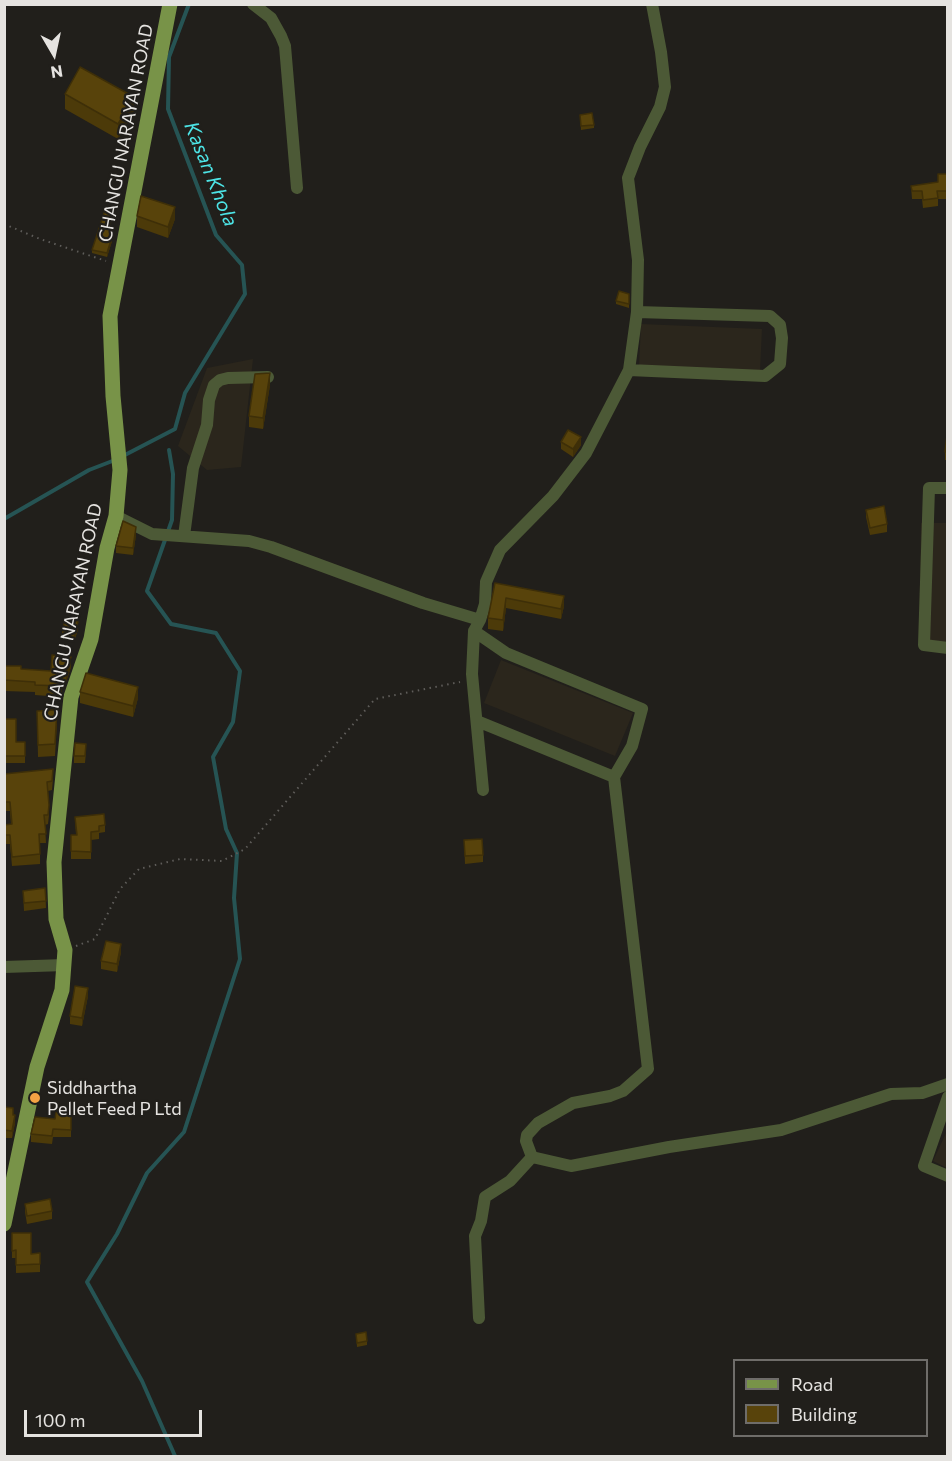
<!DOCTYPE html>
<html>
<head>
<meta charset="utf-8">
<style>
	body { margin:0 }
	#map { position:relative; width:952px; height:1461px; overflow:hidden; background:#211f1b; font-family:Commissioner,sans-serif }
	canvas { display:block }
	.frame { position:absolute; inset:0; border:6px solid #e5e3e0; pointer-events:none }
	.legend { position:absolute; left:733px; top:1359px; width:195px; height:78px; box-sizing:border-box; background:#211f1b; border:2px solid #6f6d6a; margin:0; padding:8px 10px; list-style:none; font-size:18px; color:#e5e3e0 }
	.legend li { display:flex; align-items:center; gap:12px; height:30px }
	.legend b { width:30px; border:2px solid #6f6d6a }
	.north { position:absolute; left:24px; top:24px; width:60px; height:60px; -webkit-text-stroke:4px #211f1b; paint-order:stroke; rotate:171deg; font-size:16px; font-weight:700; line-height:24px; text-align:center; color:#e5e3e0 }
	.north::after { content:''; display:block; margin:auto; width:21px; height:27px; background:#e5e3e0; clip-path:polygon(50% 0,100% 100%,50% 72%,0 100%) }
	.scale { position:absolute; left:24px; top:1410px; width:178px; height:27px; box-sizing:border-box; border:3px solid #e5e3e0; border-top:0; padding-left:8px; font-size:18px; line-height:21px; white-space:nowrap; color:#e5e3e0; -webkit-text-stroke:4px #211f1b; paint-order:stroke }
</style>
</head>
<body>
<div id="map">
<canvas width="952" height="1461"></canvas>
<div class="frame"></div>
<ul class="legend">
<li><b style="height:8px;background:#789348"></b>Road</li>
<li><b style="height:16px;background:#58430b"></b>Building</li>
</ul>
<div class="north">N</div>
<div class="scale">100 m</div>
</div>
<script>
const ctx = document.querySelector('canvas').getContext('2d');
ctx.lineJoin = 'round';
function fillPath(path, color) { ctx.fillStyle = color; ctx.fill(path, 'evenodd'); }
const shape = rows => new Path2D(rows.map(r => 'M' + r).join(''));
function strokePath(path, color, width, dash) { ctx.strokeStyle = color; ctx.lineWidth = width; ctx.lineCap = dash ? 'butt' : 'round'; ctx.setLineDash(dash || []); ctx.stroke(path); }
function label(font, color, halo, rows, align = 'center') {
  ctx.font = font + ' Commissioner,sans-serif'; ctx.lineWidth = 4.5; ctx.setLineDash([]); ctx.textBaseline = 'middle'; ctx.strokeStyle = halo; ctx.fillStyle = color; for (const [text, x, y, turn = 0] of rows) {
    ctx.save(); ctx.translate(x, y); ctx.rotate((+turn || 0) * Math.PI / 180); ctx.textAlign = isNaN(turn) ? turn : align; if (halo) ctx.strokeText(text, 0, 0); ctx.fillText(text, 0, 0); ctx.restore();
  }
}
fillPath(shape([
	[641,324,762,329,760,371,639,366],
	[253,359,241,467,207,470,178,446,207,368],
	[921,523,947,523,947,642,919,642],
	[501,660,633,713,615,756,484,703],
	[947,1131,947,1168,933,1161]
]), '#2b261c');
strokePath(shape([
	[169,450,173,474,172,520,147,591,171,624,216,633,240,671,233,722,213,757,226,829,237,853,234,898,240,959,184,1132,147,1173,117,1234,87,1282,142,1381,175,1456],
	[121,457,175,429,185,393,245,294,242,265,216,235,168,109,169,57,189,4],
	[4,519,89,470,115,460]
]), '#265454', 4);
strokePath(shape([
	[4,224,40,239,106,261],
	[76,946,95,939,120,889,139,869,180,859,222,861,245,849,375,699,460,682]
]), '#5f5d5a', 2, [1.5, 4.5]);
strokePath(shape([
	[253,4,271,18,281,36,285,46,297,188],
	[629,370,765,376,780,364,782,338,780,325,770,316,637,312],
	[948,488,929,488,924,645,948,648],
	[116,516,152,534,249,541,271,547,423,603,480,620],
	[184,536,193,468,207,425,209,400,214,385,220,380,228,378,268,377],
	[474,631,506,653,642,709,632,746,614,777,477,721],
	[483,790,472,674,474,631,480,620,485,604,486,582,500,550,553,496,586,453,629,370,637,312,638,260,628,178,640,147,660,107,665,87,661,52,652,4],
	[4,967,65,965],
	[948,1097,924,1166,948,1176],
	[532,1157,571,1166,669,1147,781,1130,891,1094,922,1093,948,1084],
	[479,1318,475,1236,481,1221,485,1197,510,1181,532,1157,526,1141,527,1135,538,1123,573,1103,610,1096,623,1091,648,1069,614,777]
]), '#4c5936', 12);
strokePath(shape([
	[4,1224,37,1067,62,990,65,950,56,919,54,862,71,697,91,639,107,548,116,516,120,470,113,396,110,316,170,4]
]), '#789348', 15);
fillPath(shape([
	[65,94,134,112,118,139,65,109],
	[580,115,594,125,594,128,581,130],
	[948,174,948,199,938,199,938,206,923,208,922,199,912,199,911,186,938,182],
	[137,216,175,219,168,238,137,227],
	[113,217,109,229,113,234,112,241,107,257,92,253,92,250],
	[629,294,629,308,616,304,616,301],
	[270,385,263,429,249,427,249,416],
	[948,435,948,460,945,460,945,452],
	[561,442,581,445,573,457,561,449],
	[866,510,887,524,887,532,870,535,866,517],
	[136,535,133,555,116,553,116,546],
	[495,583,564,606,561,619,506,608,503,631,488,629,488,618],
	[62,630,78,630,74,641,62,637],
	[4,666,21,669,51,671,71,667,66,682,63,682,61,697,35,695,35,692,4,691],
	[80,692,138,698,133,717,80,703],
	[37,711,57,721,55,756,38,757],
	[4,719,16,742,25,742,25,763,4,763],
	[86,752,85,763,74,763,74,756],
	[4,774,53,779,52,790,48,791,49,815,48,824,45,825,46,843,40,843,40,864,12,866,10,844,4,844,4,825,11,824,10,811,5,811],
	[75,817,105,825,105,832,99,833,99,839,91,840,91,859,71,859,71,835,76,835],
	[464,840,483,855,483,862,465,864],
	[45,888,46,908,24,911,23,891],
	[121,952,117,972,101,969,101,961],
	[88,996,82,1026,70,1024,70,1016],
	[4,1107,13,1115,15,1123,12,1138,4,1138],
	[71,1113,71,1137,53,1137,52,1144,31,1142,31,1134,55,1119],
	[25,1204,52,1211,52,1219,27,1224,25,1212],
	[12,1233,31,1254,40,1253,40,1272,16,1273,16,1258,12,1258],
	[356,1334,367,1341,367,1345,357,1347]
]), '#4c3a09');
fillPath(shape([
	[134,97,134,112,118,139,118,124],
	[175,207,175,219,168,238,168,227],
	[112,237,112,241,107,257,107,253],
	[270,373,270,385,263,429,263,418],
	[581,437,581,445,573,457,573,449],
	[136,527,136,535,133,555,133,548],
	[564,596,564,606,561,619,561,609],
	[506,598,506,608,503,631,503,620],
	[78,622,78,630,74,641,74,634],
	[71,657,71,667,66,682,66,672],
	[63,672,63,682,61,697,61,686],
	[138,687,138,698,133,717,133,706],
	[121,944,121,952,117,972,117,964],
	[88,988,88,996,82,1026,82,1018],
	[15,1115,15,1123,12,1138,12,1131]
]), '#3e2f08');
const building = shape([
	[80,67,134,97,118,124,65,94,80,67],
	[592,113,594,125,581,126,580,115,592,113],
	[938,174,948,174,948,191,937,191,938,198,923,200,922,191,912,191,911,186,938,182,938,174],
	[141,196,175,207,168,227,137,216,141,196],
	[105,210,113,213,108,228,113,230,111,236,112,237,107,253,92,250,105,210],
	[619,291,629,294,629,304,616,301,619,291],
	[270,373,263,418,249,416,255,374,270,373],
	[568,430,581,437,573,449,561,442,568,430],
	[947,435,948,435,948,452,945,452,947,435],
	[884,506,887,524,870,528,866,510,884,506],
	[123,521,136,527,133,548,116,546,123,521],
	[495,583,564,596,561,609,506,598,503,620,488,618,495,583],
	[66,618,78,622,74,634,62,630,66,618],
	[52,655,71,657,66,672,63,672,61,686,35,685,35,682,4,680,4,666,21,666,21,669,51,671,52,655],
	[86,673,138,687,133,706,80,692,86,673],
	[57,710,55,744,38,745,37,711,57,710],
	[4,719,16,719,16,742,25,742,25,756,4,756,4,719],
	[75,743,86,744,85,756,74,756,75,743],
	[53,769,52,781,47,782,49,805,48,815,44,815,46,834,39,834,40,854,12,857,10,835,4,835,4,825,12,824,10,802,5,802,4,774,53,769],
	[104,814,105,825,99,826,99,831,91,832,91,852,71,851,71,835,77,835,75,817,104,814],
	[482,839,483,855,465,856,464,840,482,839],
	[45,888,46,901,24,903,23,891,45,888],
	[106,941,121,944,117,964,101,961,106,941],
	[75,986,88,988,82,1018,70,1016,75,986],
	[4,1107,13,1108,13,1115,15,1115,12,1131,4,1130,4,1107],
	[56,1112,71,1113,71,1130,53,1129,52,1136,31,1134,35,1117,55,1119,56,1112],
	[50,1199,52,1211,27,1216,25,1204,50,1199],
	[12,1233,31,1233,31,1254,40,1253,40,1264,16,1265,16,1250,12,1251,12,1233],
	[366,1332,367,1341,357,1343,356,1334,366,1332]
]);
fillPath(building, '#58430b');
strokePath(building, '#3e2f08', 1.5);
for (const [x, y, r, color] of [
	[35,1098,6,"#f4a344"]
]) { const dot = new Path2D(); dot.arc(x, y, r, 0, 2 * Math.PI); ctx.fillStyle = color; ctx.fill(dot); strokePath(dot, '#211f1b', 2); }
label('18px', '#e5e3e0', '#211f1b', [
	["CHANGU NARAYAN ROAD",126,133,-79],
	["CHANGU NARAYAN ROAD",73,612,-78]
]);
label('18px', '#e5e3e0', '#211f1b', [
	["Siddhartha",47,1088],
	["Pellet Feed P Ltd",47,1109]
], 'left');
label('italic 20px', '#4de4e6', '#211f1b', [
	["Kasan Khola",211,174,68]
]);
</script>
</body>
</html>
